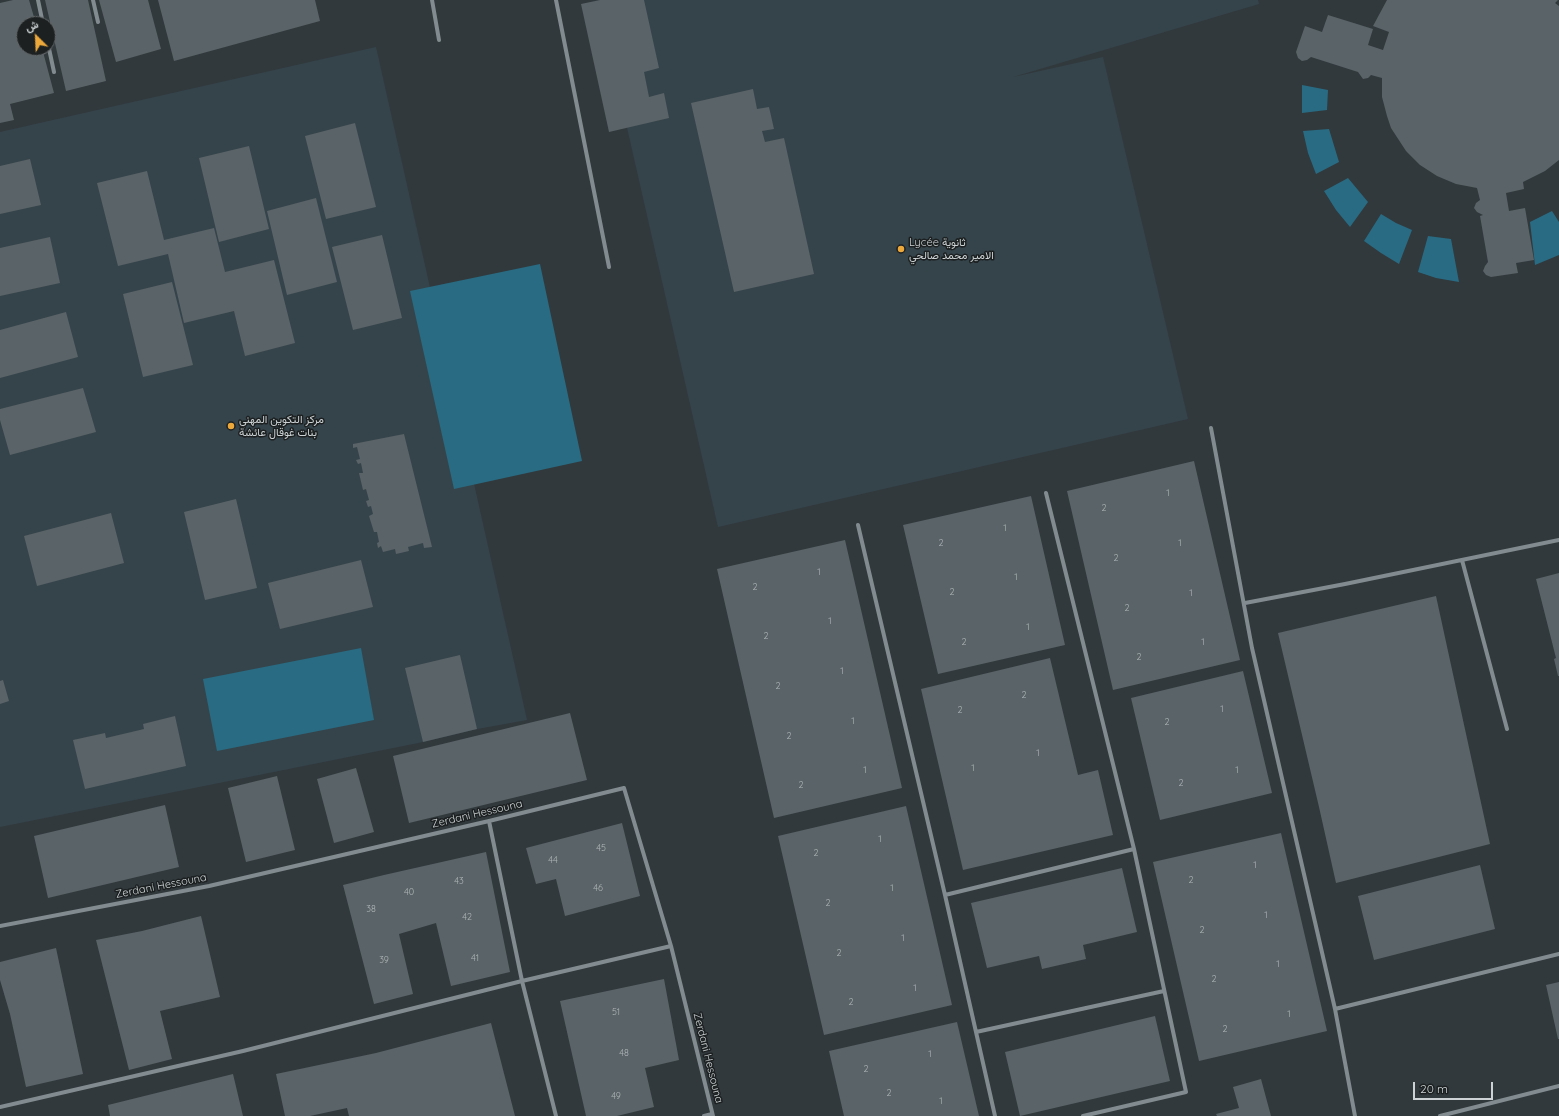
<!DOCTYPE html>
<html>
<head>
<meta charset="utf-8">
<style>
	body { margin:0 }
	#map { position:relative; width:1559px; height:1116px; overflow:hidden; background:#31393d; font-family:Quicksand,Vazirmatn,sans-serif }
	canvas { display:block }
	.north { position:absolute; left:16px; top:16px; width:40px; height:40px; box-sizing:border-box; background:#1c2021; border:1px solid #636769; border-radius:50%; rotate:336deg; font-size:11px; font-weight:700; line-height:16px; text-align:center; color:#cdd2d4 }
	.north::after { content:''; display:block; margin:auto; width:14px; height:18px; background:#eda83b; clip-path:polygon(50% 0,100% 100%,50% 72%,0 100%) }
	.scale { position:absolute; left:1413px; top:1082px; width:80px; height:18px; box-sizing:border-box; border:2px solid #cdd2d4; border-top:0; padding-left:5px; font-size:12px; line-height:14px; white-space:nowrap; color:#cdd2d4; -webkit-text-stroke:3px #1c2021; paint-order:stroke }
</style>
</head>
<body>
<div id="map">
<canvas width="1559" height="1116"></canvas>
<div class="north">ش</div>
<div class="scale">20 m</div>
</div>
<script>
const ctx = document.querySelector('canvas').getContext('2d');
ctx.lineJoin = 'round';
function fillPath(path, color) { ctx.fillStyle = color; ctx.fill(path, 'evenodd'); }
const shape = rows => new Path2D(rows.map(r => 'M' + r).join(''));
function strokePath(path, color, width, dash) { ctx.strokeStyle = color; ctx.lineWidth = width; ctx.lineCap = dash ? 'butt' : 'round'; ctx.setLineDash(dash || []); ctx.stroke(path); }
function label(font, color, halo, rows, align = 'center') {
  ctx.font = font + ' Quicksand,Vazirmatn,sans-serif'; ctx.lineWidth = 3; ctx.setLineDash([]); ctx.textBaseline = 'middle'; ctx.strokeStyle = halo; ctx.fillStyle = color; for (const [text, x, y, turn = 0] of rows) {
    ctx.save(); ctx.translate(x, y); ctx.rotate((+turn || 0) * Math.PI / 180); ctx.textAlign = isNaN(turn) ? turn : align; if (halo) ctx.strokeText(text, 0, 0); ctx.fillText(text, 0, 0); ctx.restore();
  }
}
fillPath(shape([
	[598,0,1258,0,1259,4,1013,77,1103,57,1188,419,718,527],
	[376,47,527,720,477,729,423,742,0,827,0,132]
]), '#35444b');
fillPath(shape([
	[1302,85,1328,90,1327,110,1302,113],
	[1329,129,1339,162,1316,174,1308,153,1303,131],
	[1348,178,1368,202,1350,227,1336,210,1324,191],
	[1552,211,1559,222,1559,255,1535,265,1530,222],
	[1381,214,1396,223,1412,230,1399,264,1381,253,1364,241],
	[1428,236,1451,239,1459,282,1436,278,1418,272],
	[540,264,582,461,454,489,410,291],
	[361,648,374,720,217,751,203,679]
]), '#296b82');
fillPath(shape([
	[13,0,29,0,36,24,24,24,24,48,42,48,54,93,10,104,14,120,0,123,0,3],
	[45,0,88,0,106,81,66,91],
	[99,0,148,0,161,49,116,62],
	[158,0,315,0,320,21,174,61],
	[600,0,644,0,659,68,644,72,649,97,664,93,669,118,609,132,581,4],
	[1387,0,1558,0,1555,3,1559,6,1559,160,1545,171,1523,182,1524,189,1506,193,1509,211,1525,208,1534,260,1516,263,1518,273,1491,277,1486,275,1483,271,1485,266,1488,262,1480,216,1483,215,1477,212,1474,208,1476,203,1480,200,1477,188,1456,184,1437,176,1420,165,1406,151,1391,128,1387,116,1382,97,1382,78,1371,75,1368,78,1363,79,1358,72,1311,57,1307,60,1302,61,1298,58,1296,52,1305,26,1322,32,1328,15,1373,29,1368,45,1383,50,1389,32,1373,26],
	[753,89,757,109,769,107,774,129,762,131,765,142,784,138,814,274,734,292,691,103],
	[355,123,376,207,326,219,305,136],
	[249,146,269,229,219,242,199,158],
	[30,159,41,205,0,214,0,166],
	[147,171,164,240,214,228,225,272,274,260,295,343,245,356,234,311,184,323,168,254,118,266,97,183],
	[316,198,337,282,287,295,267,211],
	[382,235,402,318,353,330,332,247],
	[50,237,60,283,0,296,0,248],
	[172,282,193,365,143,377,123,294],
	[66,312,78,357,0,378,0,330],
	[83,388,96,432,10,455,0,420,0,409],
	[404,434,432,547,424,548,423,543,408,547,409,551,396,554,395,549,383,552,381,546,378,548,377,543,379,542,377,532,374,532,369,516,373,514,371,506,368,507,366,501,369,500,366,489,363,490,359,473,363,473,361,463,358,464,356,460,360,459,357,447,353,448,353,444],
	[1194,461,1240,660,1113,690,1067,491],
	[1031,496,1065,645,938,674,903,525],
	[236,499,257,588,205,600,184,512],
	[111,513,124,563,37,586,24,536],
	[845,540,902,788,774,818,717,569],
	[361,560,373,607,280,629,268,583],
	[1559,573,1559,676,1558,676,1554,659,1556,658,1536,579],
	[1436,596,1490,844,1336,883,1319,807,1278,633],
	[460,655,477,729,423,742,405,668],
	[1050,658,1078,775,1098,770,1113,835,963,870,921,689],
	[1243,671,1272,793,1160,820,1131,698],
	[3,680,9,701,0,704,0,681],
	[570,713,587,780,409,823,393,756],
	[175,716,186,766,85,789,73,740,105,733,106,738,144,729,143,724],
	[356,768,374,832,334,843,317,779],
	[277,776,295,850,246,862,228,788],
	[165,805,179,867,48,898,34,836],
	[906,806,952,1005,824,1035,778,836],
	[622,823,640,896,565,916,556,879,536,884,526,848],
	[1281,833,1327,1031,1199,1061,1153,862],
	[486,852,510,972,451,986,436,923,399,934,413,994,374,1004,343,885,384,875],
	[1480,865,1495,929,1374,960,1358,896],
	[1122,868,1137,932,1083,945,1086,959,1042,969,1039,956,987,968,971,903],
	[201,916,220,997,160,1011,172,1059,129,1070,96,940,142,931],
	[56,948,83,1074,26,1087,10,1014,0,980,0,962],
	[664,979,679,1060,645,1068,654,1107,617,1116,586,1116,560,1001],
	[1559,982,1559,1039,1558,1039,1546,985],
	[1155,1016,1170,1081,1020,1116,1005,1052],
	[957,1022,979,1116,844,1116,829,1051],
	[491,1023,515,1116,349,1116,347,1108,310,1116,285,1116,276,1074,376,1053],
	[233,1074,243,1116,110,1116,108,1105],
	[1261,1079,1271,1116,1217,1116,1216,1114,1239,1108,1233,1087]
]), '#5a6367');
strokePath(shape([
	[38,0,43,24],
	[93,0,98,22],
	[432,0,439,40],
	[556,0,609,267],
	[48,44,54,72],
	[1211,428,1252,648,1335,1009,1355,1116],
	[1046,493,1134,849,1186,1092,1083,1116],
	[858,525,945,895,995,1116],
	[1462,560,1507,729],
	[1245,603,1345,584,1559,540],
	[489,821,522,981,556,1116],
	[945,895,1134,849],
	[0,926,209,886,489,821,624,788,671,946,713,1116],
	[1335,1009,1559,954],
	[976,1032,1164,991],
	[0,1107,243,1051,522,981,671,946],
	[704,1116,712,1114],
	[1440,1116,1559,1086]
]), '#828b8f', 4);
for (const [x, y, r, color] of [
	[901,249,4,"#eda83b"],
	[231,426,4,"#eda83b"]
]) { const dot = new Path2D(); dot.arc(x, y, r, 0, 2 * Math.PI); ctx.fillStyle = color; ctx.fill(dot); strokePath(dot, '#1c2021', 1.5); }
label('9px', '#b0b6b9', null, [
	["1",1168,493],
	["2",1104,508],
	["1",1005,528],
	["2",941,543],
	["1",1180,543],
	["2",1116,558],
	["1",819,572],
	["1",1016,577],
	["2",755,587],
	["2",952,592],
	["1",1191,593],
	["2",1127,608],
	["1",830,621],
	["1",1028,627],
	["2",766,636],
	["2",964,642],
	["1",1203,642],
	["2",1139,657],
	["1",842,671],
	["2",778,686],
	["2",1024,695],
	["1",1222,709],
	["2",960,710],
	["1",853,721],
	["2",1167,722],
	["2",789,736],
	["1",1038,753],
	["1",973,768],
	["1",865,770],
	["1",1237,770],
	["2",1181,783],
	["2",801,785],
	["1",880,839],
	["45",601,848],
	["2",816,853],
	["44",553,860],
	["1",1255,865],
	["2",1191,880],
	["43",459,881],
	["46",598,888],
	["1",892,888],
	["40",409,892],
	["2",828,903],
	["38",371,909],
	["1",1266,915],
	["42",467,917],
	["2",1202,930],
	["1",903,938],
	["2",839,953],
	["41",475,958],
	["39",384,960],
	["1",1278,964],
	["2",1214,979],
	["1",915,988],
	["2",851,1002],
	["51",616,1012],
	["1",1289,1014],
	["2",1225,1029],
	["48",624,1053],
	["1",930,1054],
	["2",866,1069],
	["2",889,1093],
	["49",616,1096],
	["1",941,1101]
]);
label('11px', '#cdd2d4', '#1c2021', [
	["Lycée ثانوية",909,243],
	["الامير محمد صالحي",909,256],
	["مركز التكوين المهني",239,420],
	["بنات غوقال عائشة",239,433]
], 'left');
label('11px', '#cdd2d4', '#1c2021', [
	["Zerdani Hessouna",477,814,-13],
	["Zerdani Hessouna",161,886,-11],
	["Zerdani Hessouna",708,1058,76]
]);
</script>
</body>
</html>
